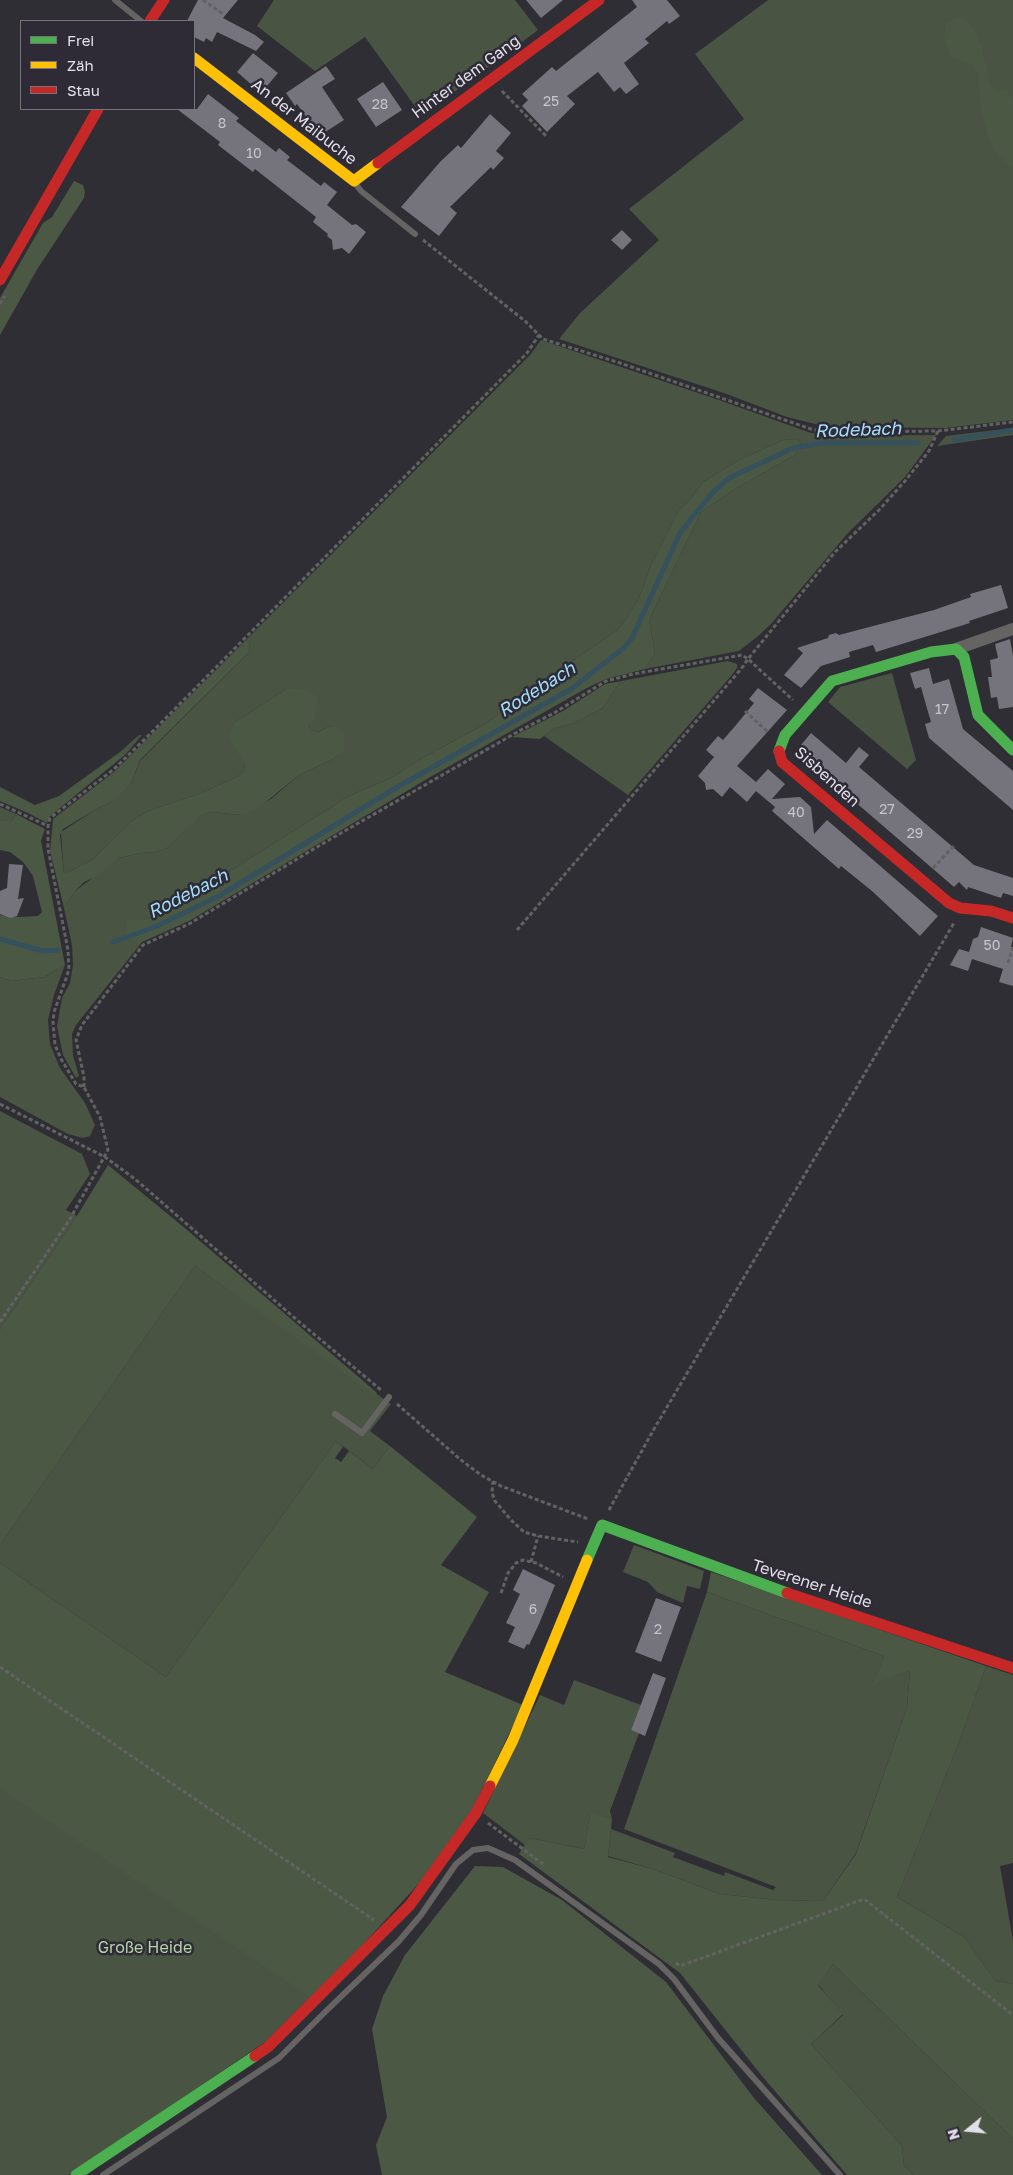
<!DOCTYPE html>
<html>
<head>
<meta charset="utf-8">
<style>
	body { margin:0 }
	#map { position:relative; width:1013px; height:2175px; overflow:hidden; background:#2f2e34; font-family:"Golos Text",sans-serif }
	canvas { display:block }
	.legend { position:absolute; left:20px; top:20px; width:175px; height:90px; box-sizing:border-box; background:#2e2b37; border:1px solid #76737d; margin:0; padding:6px 9px; list-style:none; font-size:15px; color:#e1dfe7 }
	.legend li { display:flex; align-items:center; gap:10px; height:25px }
	.legend b { width:25px; border:1px solid #76737d }
	.north { position:absolute; left:943px; top:2105px; width:50px; height:50px; -webkit-text-stroke:4px #2e2b37; paint-order:stroke; rotate:253deg; font-size:14px; font-weight:700; line-height:20px; text-align:center; color:#e1dfe7 }
	.north::after { content:''; display:block; margin:auto; width:18px; height:22px; background:#e1dfe7; clip-path:polygon(50% 0,100% 100%,50% 72%,0 100%) }
</style>
</head>
<body>
<div id="map">
<canvas width="1013" height="2175"></canvas>
<ul class="legend">
<li><b style="height:6px;background:#4caf50"></b>Frei</li>
<li><b style="height:6px;background:#ffc107"></b>Zäh</li>
<li><b style="height:6px;background:#c62828"></b>Stau</li>
</ul>
<div class="north">N</div>
</div>
<script>
const ctx = document.querySelector('canvas').getContext('2d');
ctx.lineJoin = 'round';
function fillPath(path, color) { ctx.fillStyle = color; ctx.fill(path, 'evenodd'); }
const shape = rows => new Path2D(rows.map(r => 'M' + r).join(''));
function strokePath(path, color, width, dash) { ctx.strokeStyle = color; ctx.lineWidth = width; ctx.lineCap = dash ? 'butt' : 'round'; ctx.setLineDash(dash || []); ctx.stroke(path); }
function label(font, color, halo, rows, align = 'center') {
  ctx.font = font + ' "Golos Text",sans-serif'; ctx.lineWidth = 5; ctx.setLineDash([]); ctx.textBaseline = 'middle'; ctx.strokeStyle = halo; ctx.fillStyle = color; for (const [text, x, y, turn = 0] of rows) {
    ctx.save(); ctx.translate(x, y); ctx.rotate((+turn || 0) * Math.PI / 180); ctx.textAlign = isNaN(turn) ? turn : align; if (halo) ctx.strokeText(text, 0, 0); ctx.fillText(text, 0, 0); ctx.restore();
  }
}
fillPath(shape([
	[274,0,515,0,538,30,422,116,365,37,315,71,257,26],
	[768,0,1013,0,1013,420,945,428,827,427,787,417,724,393,559,339,580,313,659,240,629,209,744,119,695,54],
	[541,340,719,400,811,433,837,436,936,435,905,477,847,534,771,624,757,637,739,651,645,669,655,653,649,620,701,512,735,489,795,455,801,443,796,439,783,440,739,460,703,482,689,501,679,509,651,565,639,598,624,622,616,631,527,692,487,723,424,757,391,778,349,796,173,907,148,919,137,921,134,942,142,942,76,1025,72,1034,73,1055,79,1076,76,1078,63,1055,57,1026,62,998,70,983,73,965,72,945,64,908,75,891,119,858,140,853,155,852,167,848,200,815,210,812,241,815,271,799,299,775,333,759,343,751,345,732,331,726,318,732,310,730,309,725,286,689,234,723,241,756,245,763,244,770,239,776,199,794,148,811,133,820,92,860,64,874,61,832,98,808,110,803,131,783,140,761,250,651,249,643,246,640,531,354],
	[1013,428,1013,435,937,446,946,436],
	[728,661,737,664,737,668,731,676,628,795,544,736,555,728,572,724,603,708,621,681],
	[892,673,916,760,907,769,828,702,840,687],
	[139,735,142,735,126,754,120,752],
	[0,807,16,814,11,821,0,821],
	[65,965,54,995,48,1020,50,1044,60,1068,85,1103,95,1125,90,1136,83,1138,68,1134,0,1097,0,977,11,981,44,977],
	[0,1111,82,1154,90,1174,66,1210,77,1216,0,1329],
	[195,1266,391,1404,370,1431,390,1446,373,1469,336,1441,166,1677,0,1563,0,1545],
	[634,1545,704,1571,700,1589,687,1586,683,1603,657,1592,648,1582,623,1572],
	[707,1592,884,1656,874,1684,910,1670,907,1707,856,1853,823,1901,777,1900,720,1894,653,1869,608,1856,611,1829,675,1853,673,1857,724,1876,725,1872,773,1890,776,1887,624,1829],
	[986,1666,1013,1675,1013,1863,1000,1866,1013,1941,1013,1984,996,1981,964,1937,897,1897,961,1737],
	[0,1673,368,1940,271,2038,68,2175,0,2175],
	[574,1680,641,1705,631,1730,639,1733,610,1811,612,1819,590,1814,584,1849,529,1838,525,1845,483,1813,540,1695,564,1705],
	[833,1964,1013,2139,1013,2175,913,2175,904,2165,902,2146,811,2044,843,2015,818,1984]
]), '#495443');
fillPath(shape([
	[956,17,964,18,973,27,982,47,990,86,1001,90,1006,90,1013,100,1013,166,1009,166,997,154,991,145,981,112,978,74,972,65,950,57,944,38,945,24],
	[74,181,83,185,85,192,84,198,38,268,0,335,0,298,43,223,52,217],
	[796,439,801,443,795,455,735,489,701,512,649,620,655,653,645,669,606,679,585,689,432,776,189,921,142,942,134,942,127,938,127,920,148,919,173,907,349,796,391,778,424,757,487,723,527,692,616,631,624,622,639,598,651,565,679,509,689,501,703,482,739,460,783,440],
	[246,640,249,643,250,651,140,760,131,783,122,793,110,803,98,808,63,829,60,835,64,874,92,860,133,820,148,811,199,794,239,776,244,770,245,763,234,747,229,735,234,723,286,689,302,689,317,696,318,702,313,721,309,725,310,730,318,732,331,726,340,728,345,732,344,751,333,759,299,775,256,810,242,815,210,812,201,815,167,848,155,852,140,853,119,858,97,876,84,882,75,891,64,908,50,851,53,819,114,772],
	[621,681,603,708,572,724,555,728,540,739,512,737,563,711,605,684],
	[120,752,126,754,49,817,47,823,28,813,0,801,0,787,35,805,59,796],
	[16,814,45,829,41,841,65,965,44,977,11,981,0,977,0,915,18,917,38,916,42,912,33,876,23,862,10,852,0,850,0,821,11,821],
	[108,1165,186,1229,376,1392,378,1397,195,1266,0,1545,0,1329,77,1216],
	[336,1441,343,1447,335,1458,341,1462,349,1451,373,1469,390,1446,477,1517,441,1565,489,1592,445,1672,523,1705,472,1810,434,1867,313,1999,0,1789,0,1563,166,1677],
	[711,1572,986,1666,961,1737,897,1897,964,1937,996,1981,1013,1984,1013,2139,833,1964,818,1985,843,2014,811,2044,902,2146,904,2165,913,2175,847,2175,762,2076,680,1973,519,1854,529,1838,584,1849,590,1813,612,1819,608,1857,653,1869,720,1894,777,1900,823,1901,856,1854,907,1707,910,1670,873,1685,884,1656,707,1592],
	[475,1866,503,1867,562,1900,666,1982,754,2098,822,2175,382,2175,376,2145,387,2117,372,2029,383,1996,405,1955]
]), '#4b5844');
strokePath(shape([
	[954,440,1013,430],
	[0,939,43,951,58,950],
	[113,942,155,927,219,896,394,789,571,689,625,647,632,638,680,533,712,493,729,478,793,448,823,443,918,443]
]), '#35515e', 5);
fillPath(shape([
	[198,0,238,0,223,18,255,35,264,42,256,51,217,32,212,42,206,38,204,42,194,37,194,21,187,21],
	[526,0,563,0,541,18],
	[632,0,667,0,680,16,669,24,667,21,645,39,649,43,624,63,639,84,626,94,620,87,614,92,598,72,567,96,575,104,547,132,522,106,528,100,522,94,552,67,556,71,637,7],
	[253,53,278,73,261,93,237,72],
	[326,66,335,79,322,87,344,120,319,136,297,104,295,106,286,93],
	[383,82,402,110,376,127,357,99],
	[208,94,239,118,236,121,276,152,279,148,290,157,287,160,321,186,324,182,337,192,327,205,352,225,356,224,366,232,349,254,342,248,333,250,332,240,327,236,328,234,313,222,316,217,255,169,253,172,218,145,220,142,177,109,197,109],
	[490,114,511,133,496,151,504,158,493,170,491,167,450,207,457,213,439,236,401,207,440,162,458,145,461,148],
	[622,230,632,240,622,250,611,240],
	[1001,585,1008,608,969,621,970,623,876,652,873,645,849,652,850,657,821,666,801,688,784,675,803,653,797,648,828,638,829,635,836,633,839,635,934,610,971,597,970,594],
	[1010,639,1013,656,1013,707,999,709,997,697,991,698,988,677,992,677,990,660,998,658,995,644],
	[929,668,933,684,949,679,963,729,1013,771,1013,810,929,738,925,724,931,722,926,705,921,687,915,689,910,673],
	[758,688,787,710,737,766,756,782,768,769,785,784,772,799,800,797,811,807,814,834,827,820,938,916,920,936,872,891,841,866,839,869,772,811,775,807,756,791,747,802,730,787,722,797,713,789,706,790,705,783,698,776,714,757,706,750,718,736,723,740,736,725,754,703,749,699],
	[811,733,846,763,859,747,869,755,859,767,974,865,1013,878,1013,896,1003,893,1001,898,968,887,967,890,959,882,954,887,796,751],
	[9,864,23,865,18,899,24,898,17,916,10,918,0,914,0,891,7,888],
	[981,927,1013,938,1011,947,1013,947,1013,986,999,982,1003,969,972,959,968,971,950,965,959,949,969,952,973,939,978,937],
	[523,1569,555,1585,539,1624,529,1645,527,1644,524,1649,508,1642,515,1627,506,1623,520,1594,513,1590],
	[656,1598,681,1607,661,1662,635,1652],
	[653,1673,666,1678,645,1736,631,1730]
]), '#75737c');
strokePath(shape([
	[203,0,223,14],
	[502,91,547,137],
	[423,240,525,321,543,339,620,363,811,429,824,432,938,431,1013,422],
	[0,304,5,296],
	[745,711,769,733],
	[0,804,48,826],
	[933,868,955,845],
	[517,930,741,669,748,659,793,700],
	[1008,963,1013,947],
	[84,1087,84,1077,76,1040,82,1025,143,945,189,924,322,844,519,731,554,713,606,681,633,674,742,655,748,659,835,552,879,510,905,481,929,451,938,431],
	[0,1104,105,1157,135,1179,297,1320,381,1390],
	[0,1322,70,1219,108,1150,100,1117,84,1087,76,1084,61,1059,55,1045,53,1023,54,1012,69,970,68,950,48,849,48,826,50,818,113,770,153,731,527,353,539,335],
	[397,1404,461,1460,481,1475,501,1486,588,1519],
	[493,1481,492,1493,495,1501,511,1520,524,1532,538,1536,578,1542],
	[609,1510,654,1429,954,923],
	[531,1562,538,1536],
	[501,1593,508,1573,516,1563,523,1560,536,1563,563,1577],
	[0,1667,374,1920],
	[488,1823,543,1864],
	[676,1963,680,1966,864,1899,1013,2015]
]), '#636263', 3, [4, 2.5]);
strokePath(shape([
	[115,0,141,21],
	[355,183,361,191,415,234],
	[335,1414,362,1433,389,1397],
	[103,2175,279,2058,326,2011,399,1941,421,1915,456,1864,473,1850,488,1848,515,1860,659,1964,674,1979,718,2038,840,2175]
]), '#656463', 6);
strokePath(shape([
	[956,649,1013,629]
]), '#656463', 12);
strokePath(shape([
	[779,751,785,735,832,681,931,652,956,649,964,657,978,715,1013,750],
	[587,1560,602,1525,787,1593],
	[76,2175,255,2056]
]), '#4caf50', 11);
strokePath(shape([
	[194,58,354,181,378,163],
	[490,1786,513,1740,587,1560]
]), '#ffc107', 11);
strokePath(shape([
	[150,21,164,0],
	[378,163,599,0],
	[0,280,98,109],
	[779,751,782,762,949,903,960,908,991,911,1013,918],
	[787,1593,1013,1668],
	[255,2056,268,2047,410,1905,476,1813,490,1786]
]), '#c62828', 11);
label('14px', '#c6c4cc', null, [
	["25",551,102],
	["28",380,105],
	["8",222,124],
	["10",254,154],
	["17",942,710],
	["27",887,810],
	["40",796,813],
	["29",915,834],
	["50",992,946],
	["6",533,1610],
	["2",658,1630]
]);
label('16px', '#e1dfe7', '#2e2b37', [
	["Hinter dem Gang",466,77,-36],
	["An der Maibuche",304,122,38],
	["Sisbenden",827,777,42],
	["Teverener Heide",812,1584,18]
]);
label('16px', '#b5d4a5', '#2e2b37', [
	["Große Heide",145,1948]
]);
label('italic 18px', '#a3defb', '#2e2b37', [
	["Rodebach",858,430,-2],
	["Rodebach",537,690,-32],
	["Rodebach",188,894,-27]
]);
</script>
</body>
</html>
